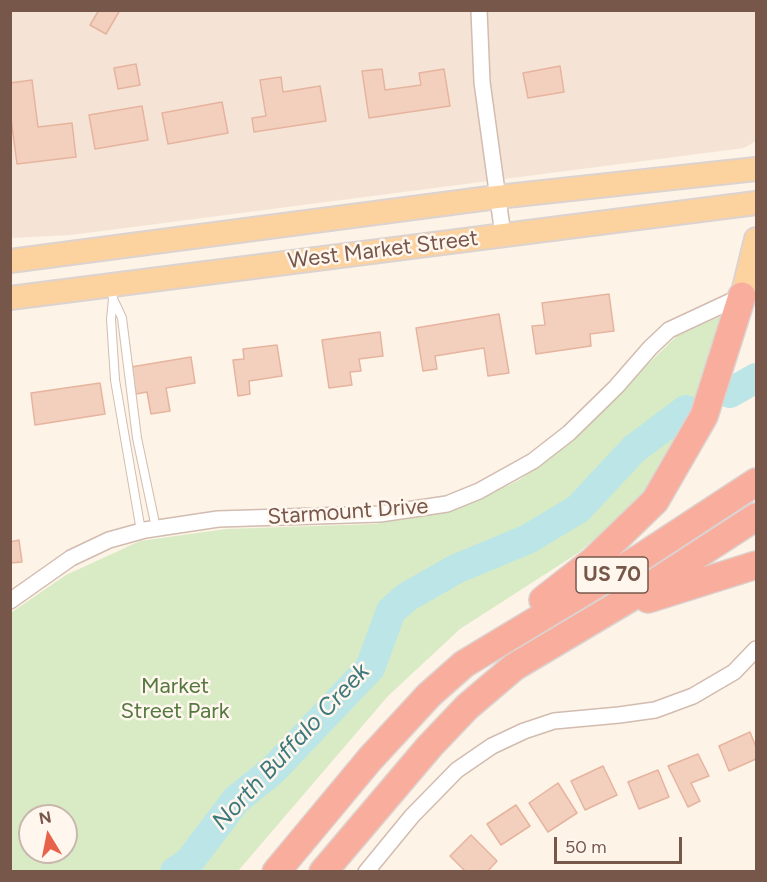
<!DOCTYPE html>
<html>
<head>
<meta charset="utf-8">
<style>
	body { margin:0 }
	#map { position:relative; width:767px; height:882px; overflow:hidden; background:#fdf3e7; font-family:Figtree,sans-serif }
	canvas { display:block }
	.frame { position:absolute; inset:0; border:12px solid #78574b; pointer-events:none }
	.north { position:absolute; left:18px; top:804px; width:60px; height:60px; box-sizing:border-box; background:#fff7ee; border:2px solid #c9b7ad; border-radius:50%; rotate:350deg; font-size:16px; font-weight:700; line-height:24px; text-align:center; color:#78574b }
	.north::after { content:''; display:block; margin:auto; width:21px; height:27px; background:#e8614b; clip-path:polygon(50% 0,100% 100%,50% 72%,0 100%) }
	.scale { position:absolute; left:554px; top:837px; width:128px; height:27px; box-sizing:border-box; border:3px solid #78574b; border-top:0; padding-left:8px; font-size:18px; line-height:21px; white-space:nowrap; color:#78574b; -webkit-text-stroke:4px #fff7ee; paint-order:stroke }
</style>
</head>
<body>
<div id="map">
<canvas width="767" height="882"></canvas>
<div class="frame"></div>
<div class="north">N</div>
<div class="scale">50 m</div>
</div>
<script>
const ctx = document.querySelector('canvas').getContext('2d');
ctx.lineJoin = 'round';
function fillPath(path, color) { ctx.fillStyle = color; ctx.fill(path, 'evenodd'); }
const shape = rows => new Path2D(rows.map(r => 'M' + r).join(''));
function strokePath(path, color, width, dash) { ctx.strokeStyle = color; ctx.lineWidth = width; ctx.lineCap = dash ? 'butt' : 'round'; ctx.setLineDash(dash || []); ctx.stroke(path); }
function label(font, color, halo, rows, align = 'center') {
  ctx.font = font + ' Figtree,sans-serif'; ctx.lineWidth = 5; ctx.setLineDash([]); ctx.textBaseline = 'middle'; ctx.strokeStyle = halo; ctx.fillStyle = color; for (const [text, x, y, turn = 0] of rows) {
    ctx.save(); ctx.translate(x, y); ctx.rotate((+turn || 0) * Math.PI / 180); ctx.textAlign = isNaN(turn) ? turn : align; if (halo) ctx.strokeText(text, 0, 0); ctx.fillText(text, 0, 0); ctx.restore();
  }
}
fillPath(shape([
	[10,11,756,11,756,141,744,148,71,235,11,238]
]), '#f5e4d5');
fillPath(shape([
	[719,317,726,321,726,329,678,436,660,469,632,508,578,553,460,629,388,696,238,871,11,872,10,613,12,612,66,575,140,541,226,529,375,524,441,513,476,501,519,480,553,456,677,336],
	[30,816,66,816,66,852,30,852]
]), '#d8ebc5');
strokePath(shape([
	[730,393,756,378],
	[175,872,189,862,236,800,273,770,370,668,391,611,407,597,456,569,528,539,578,509,634,449,686,410]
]), '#bbe5e7', 30);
const building = shape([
	[99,10,120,10,106,34,90,25,99,10],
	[136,64,140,85,118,89,114,68,136,64],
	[560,66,564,92,528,98,523,73,560,66],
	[382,69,385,90,421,85,419,73,444,69,450,106,369,118,362,71,382,69],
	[281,77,283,92,320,86,326,121,254,132,252,118,266,116,260,80,281,77],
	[32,80,38,127,72,123,76,157,17,164,10,111,10,83,32,80],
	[222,102,228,133,168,144,162,113,222,102],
	[142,106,148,140,95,149,89,115,142,106],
	[609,294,614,331,590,334,591,346,536,354,532,326,545,325,542,303,609,294],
	[499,314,509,373,488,376,484,348,435,356,437,369,423,371,416,328,499,314],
	[380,332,383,356,359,359,361,371,350,372,352,385,329,388,322,340,380,332],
	[277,345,282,376,249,381,250,394,238,396,233,360,244,359,243,349,277,345],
	[191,357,195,383,166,388,170,411,151,414,147,392,136,394,131,367,191,357],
	[100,383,105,414,35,425,31,393,100,383],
	[19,540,22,562,10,563,10,542,19,540],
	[750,732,756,747,756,759,729,771,719,746,750,732],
	[698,754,709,776,691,783,700,801,688,807,668,766,698,754],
	[603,766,617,795,585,810,571,781,603,766],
	[658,770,669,797,639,809,628,782,658,770],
	[558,783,577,813,548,832,529,803,558,783],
	[516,805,530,826,501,845,487,824,516,805],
	[471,835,497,861,487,872,466,872,450,856,471,835]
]);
fillPath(building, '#f3cfbe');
strokePath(building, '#e6b49e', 1.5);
const lane = shape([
	[112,286,113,299,111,319,115,380,141,531],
	[113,299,118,309,122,318,137,438,156,528]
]);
const street = shape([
	[479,10,482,82,503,235],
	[10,601,71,558,109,540,145,530,218,519,380,514,447,504,479,491,533,461,569,433,616,387,650,348,669,330,742,296],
	[366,872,412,816,457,770,492,746,524,731,554,721,619,715,655,710,693,696,734,672,756,649]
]);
const primary = shape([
	[10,261,497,197,756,169],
	[742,296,756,239],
	[10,298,756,203]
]);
const highway = shape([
	[648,599,756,565],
	[543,600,593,561,655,501,704,416,742,296],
	[276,872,370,759,429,695,464,664,640,558,756,482],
	[323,872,429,747,467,707,514,667,645,589,756,517]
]);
strokePath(lane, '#d2bcaf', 10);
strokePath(street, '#d2bcaf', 18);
strokePath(primary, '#dcd3d0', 26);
strokePath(highway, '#dcd3d0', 30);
strokePath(lane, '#fff', 8);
strokePath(street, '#fff', 15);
strokePath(primary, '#fcd29f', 22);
strokePath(highway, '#f8ad9d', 27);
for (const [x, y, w] of [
	[612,575,72]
]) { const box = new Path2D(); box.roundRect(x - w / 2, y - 18, w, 36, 4.5); ctx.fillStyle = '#fff7ee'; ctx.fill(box); strokePath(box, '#78574b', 1.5); }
label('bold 21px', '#78574b', null, [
	["US 70",612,575]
]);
label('22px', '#78574b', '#fff7ee', [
	["West Market Street",383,250,-7],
	["Starmount Drive",348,512,-4]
]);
label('22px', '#54783f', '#fff7ee', [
	["Market",175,687],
	["Street Park",175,712]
]);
label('italic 24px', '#3d787d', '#fff7ee', [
	["North Buffalo Creek",291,747,-47]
]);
</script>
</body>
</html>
